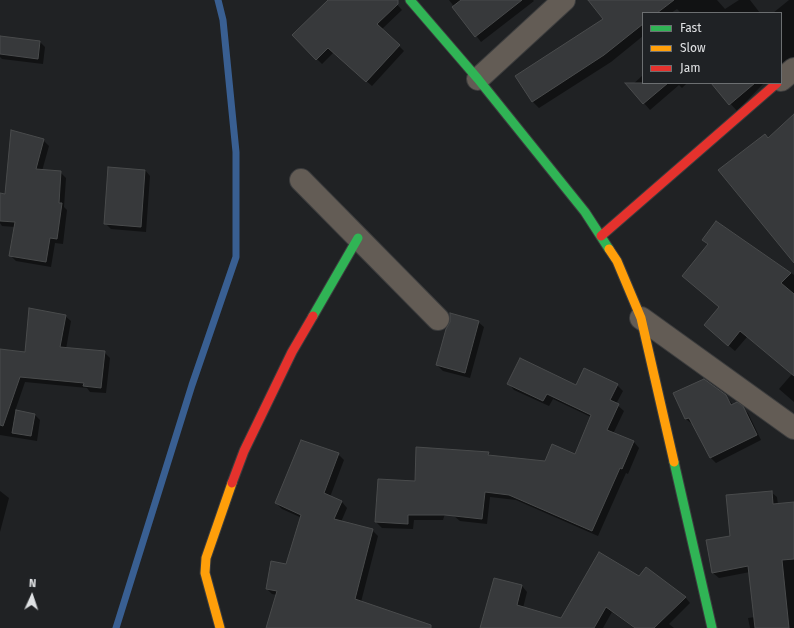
<!DOCTYPE html>
<html>
<head>
<meta charset="utf-8">
<style>
	body { margin:0 }
	#map { position:relative; width:794px; height:628px; overflow:hidden; background:#202224; font-family:"Fira Sans",sans-serif }
	canvas { display:block }
	.legend { position:absolute; left:642px; top:12px; width:140px; height:72px; box-sizing:border-box; background:#1f2225; border:1px solid #6c6f71; margin:0; padding:5px 7px; list-style:none; font-size:12px; color:#e0e2e4 }
	.legend li { display:flex; align-items:center; gap:8px; height:20px }
	.legend b { width:20px; border:1px solid #6c6f71 }
	.north { position:absolute; left:12px; top:576px; width:40px; height:40px; -webkit-text-stroke:3px #1f2225; paint-order:stroke; rotate:3deg; font-size:11px; font-weight:700; line-height:16px; text-align:center; color:#e0e2e4 }
	.north::after { content:''; display:block; margin:auto; width:14px; height:18px; background:#e0e2e4; clip-path:polygon(50% 0,100% 100%,50% 72%,0 100%) }
</style>
</head>
<body>
<div id="map">
<canvas width="794" height="628"></canvas>
<ul class="legend">
<li><b style="height:5px;background:#30b455"></b>Fast</li>
<li><b style="height:5px;background:#ff9f0a"></b>Slow</li>
<li><b style="height:5px;background:#e5322d"></b>Jam</li>
</ul>
<div class="north">N</div>
</div>
<script>
const ctx = document.querySelector('canvas').getContext('2d');
ctx.lineJoin = 'round';
function fillPath(path, color) { ctx.fillStyle = color; ctx.fill(path, 'evenodd'); }
const shape = rows => new Path2D(rows.map(r => 'M' + r).join(''));
function strokePath(path, color, width, dash) { ctx.strokeStyle = color; ctx.lineWidth = width; ctx.lineCap = dash ? 'butt' : 'round'; ctx.setLineDash(dash || []); ctx.stroke(path); }
fillPath(shape([
	[329,0,393,0,402,10,382,29,404,51,372,86,334,52,322,64,293,35],
	[449,0,533,0,534,1,481,42],
	[594,0,717,0,725,9,739,0,750,0,760,13,681,13,677,9,671,13,643,13,643,36,611,62,539,108,533,102,605,19],
	[789,0,794,0,794,59,781,71,781,13,773,13],
	[0,37,40,42,45,47,43,64,2,59,0,57],
	[643,75,643,83,687,83,682,88,679,85,650,110,630,87],
	[712,83,764,83,737,111],
	[43,140,49,146,42,171,60,172,66,178,64,207,67,210,63,244,55,243,51,267,16,261,10,255,15,227,2,226,0,223,0,194,6,195],
	[145,170,150,176,146,232,111,229,105,223],
	[717,222,794,275,794,402,779,389,792,374,747,337,735,351,711,331,720,307,683,276,708,245,704,240],
	[65,316,71,321,66,349,104,352,110,358,106,393,90,392,87,388,25,382,15,411,35,415,40,420,37,441,0,435,0,350,25,353],
	[478,322,484,327,470,378,443,371,437,365],
	[509,384,617,385,623,391,616,404,624,411,613,434,634,442,639,448,628,474,626,473,598,536,516,500,490,497,487,524,460,521,454,516,448,504,443,520,414,520,413,529,382,528,376,522,416,482,488,453,491,456,545,462,575,455,591,417,553,399,549,406,514,390],
	[674,393,726,396,733,405,742,407,748,413,761,440,716,463,710,457,693,424,692,424,686,419],
	[338,454,344,460,330,497,342,502,347,508,341,522,372,530,378,536,361,602,408,628,267,628,277,595,272,594,267,589,286,565,302,518,282,509,276,503],
	[0,491,9,498,0,532],
	[771,492,777,497,778,505,794,503,794,628,750,628,748,618,755,617,750,572,719,578,713,573,707,541,731,537],
	[639,577,685,597,690,603,669,624,674,628,634,628,612,612,603,628,481,628,522,586,527,592,523,608,562,619]
]), '#0007');
strokePath(shape([
	[116,628,192,385,236,257,236,152,223,20,218,0]
]), '#395f92', 7);
const building = shape([
	[328,0,398,0,398,4,377,24,400,45,366,82,328,48,316,60,292,35,328,0],
	[461,0,522,0,475,37,452,7,461,0],
	[588,0,674,0,657,13,643,13,643,24,604,55,532,102,515,76,603,19,588,0],
	[0,36,40,41,38,59,0,54,0,36],
	[625,83,668,83,643,104,625,83],
	[711,83,755,83,729,105,711,83],
	[794,114,794,263,718,170,765,134,768,138,794,114],
	[11,130,44,139,36,169,61,171,59,203,62,203,57,239,50,238,46,262,9,256,15,222,0,221,0,193,5,194,11,130],
	[108,167,145,170,141,227,104,224,108,167],
	[716,221,791,273,781,283,794,294,794,376,740,331,728,346,704,325,719,307,682,276,708,244,702,240,716,221],
	[29,308,66,315,60,347,105,351,101,388,83,386,84,383,20,377,3,426,0,425,0,349,25,352,29,308],
	[450,313,479,321,465,373,436,365,446,329,450,322,450,313],
	[520,358,576,385,584,368,618,384,610,400,619,404,607,430,634,441,622,469,620,468,592,531,509,495,485,492,482,519,445,515,408,515,408,524,375,522,378,479,415,481,416,447,489,452,488,455,545,461,552,444,575,454,591,415,547,394,543,401,507,384,520,358],
	[704,379,726,395,731,405,737,402,743,406,757,435,710,458,689,418,685,419,673,393,704,379],
	[16,410,35,414,31,436,12,433,16,410],
	[301,440,339,453,324,493,342,501,334,519,373,529,355,599,431,625,431,628,266,628,277,591,266,589,271,561,286,564,301,515,275,503,301,440],
	[772,491,773,504,794,502,794,559,782,560,789,628,755,628,748,566,712,573,706,540,730,536,726,495,772,491],
	[599,552,639,576,646,567,686,597,654,628,635,628,606,607,594,628,480,628,494,578,522,585,517,605,561,618,599,552]
]);
fillPath(building, '#37393b');
strokePath(building, '#494b4c', 1);
const street = shape([
	[478,79,564,0],
	[781,80,794,69],
	[301,180,438,319],
	[641,318,794,428]
]);
const fast = shape([
	[410,0,478,79,585,212,609,249],
	[313,316,358,238],
	[674,462,712,628]
]);
const slow = shape([
	[609,249,617,261,641,318,674,462],
	[220,628,205,573,206,558,232,483]
]);
const jam = shape([
	[601,236,777,83],
	[232,483,244,451,292,352,313,316]
]);
strokePath(street, '#3c3d3e', 24);
strokePath(fast, '#3c3d3e', 11);
strokePath(slow, '#3c3d3e', 11);
strokePath(jam, '#3c3d3e', 11);
strokePath(street, '#635c55', 22);
strokePath(fast, '#30b455', 9);
strokePath(slow, '#ff9f0a', 9);
strokePath(jam, '#e5322d', 9);
</script>
</body>
</html>
